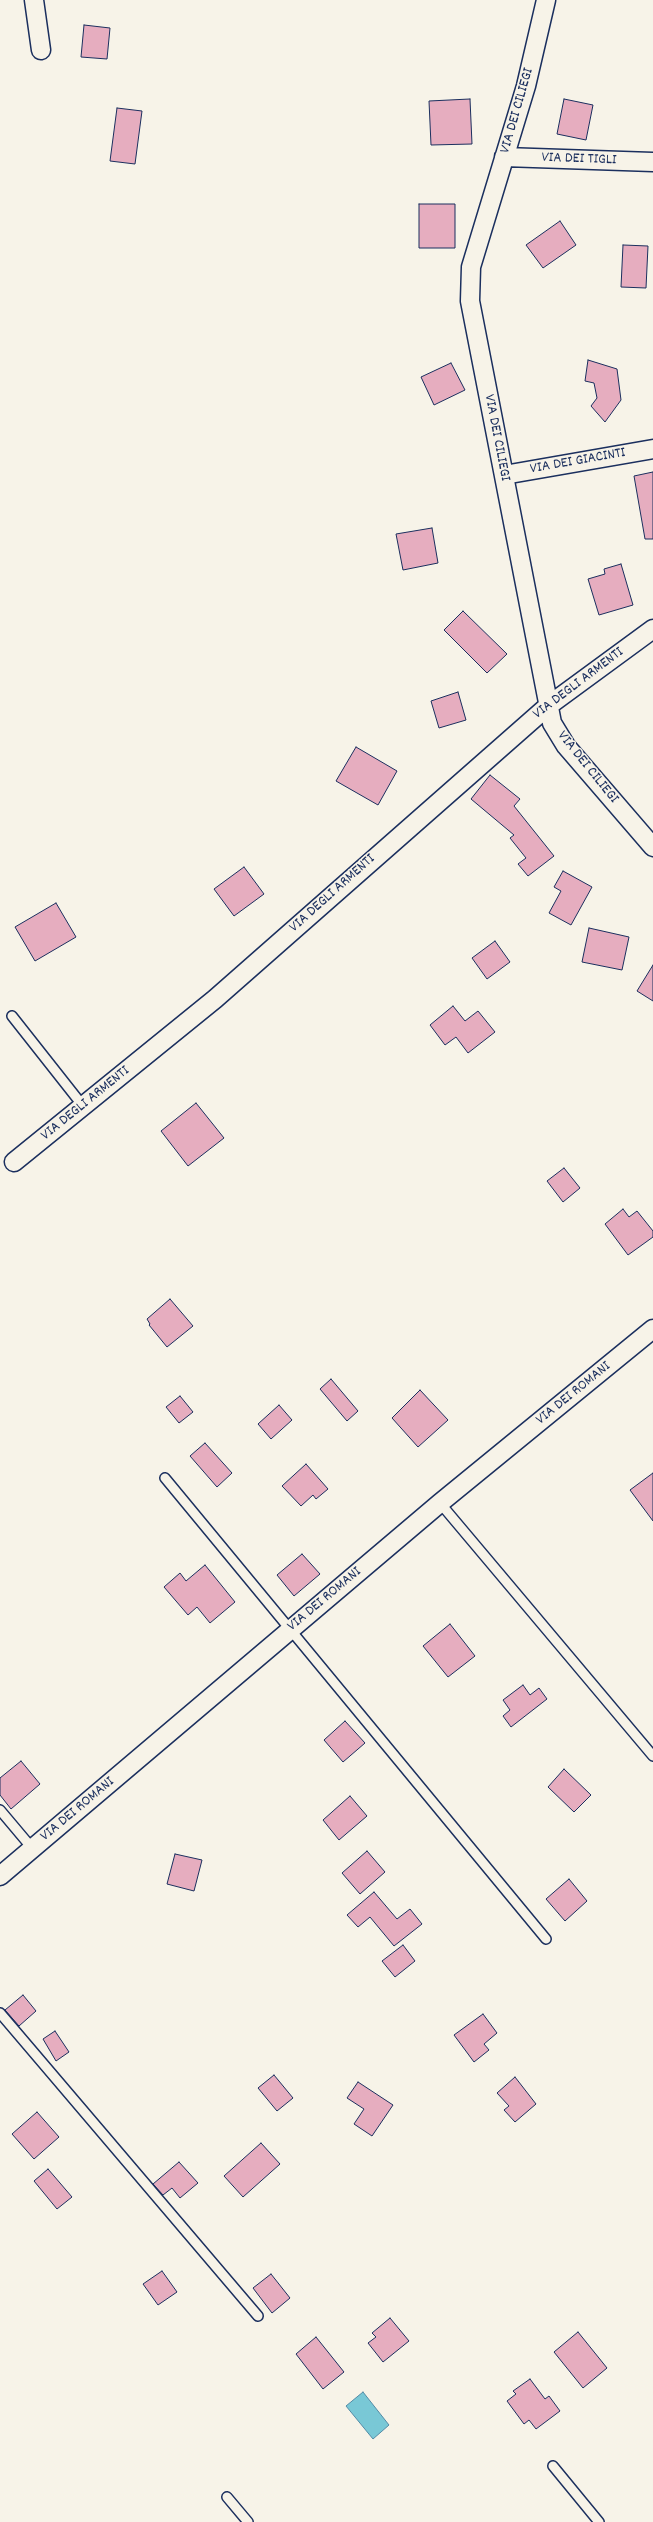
<!DOCTYPE html>
<html>
<head>
<meta charset="utf-8">
<style>
	body { margin:0 }
	canvas { display:block; background:#f7f3e8 }
</style>
</head>
<body>
<canvas width="653" height="2522"></canvas>
<script>
const ctx = document.querySelector('canvas').getContext('2d');
ctx.lineJoin = 'round';
function fillPath(path, color) { ctx.fillStyle = color; ctx.fill(path, 'evenodd'); }
const shape = rows => new Path2D(rows.map(r => 'M' + r).join(''));
function strokePath(path, color, width, dash) { ctx.strokeStyle = color; ctx.lineWidth = width; ctx.lineCap = dash ? 'butt' : 'round'; ctx.setLineDash(dash || []); ctx.stroke(path); }
function label(font, color, halo, rows, align = 'center') {
  ctx.font = font + ' Dekko,sans-serif'; ctx.lineWidth = 3; ctx.setLineDash([]); ctx.textBaseline = 'middle'; ctx.strokeStyle = halo; ctx.fillStyle = color; for (const [text, x, y, turn = 0] of rows) {
    ctx.save(); ctx.translate(x, y); ctx.rotate((+turn || 0) * Math.PI / 180); ctx.textAlign = isNaN(turn) ? turn : align; if (halo) ctx.strokeText(text, 0, 0); ctx.fillText(text, 0, 0); ctx.restore();
  }
}
const water = shape([
	[363,2392,389,2425,373,2439,346,2406,363,2392]
]);
fillPath(water, '#79c8d6');
strokePath(water, '#538ba6', 1);
const building = shape([
	[84,25,110,28,107,59,81,57,84,25],
	[470,99,472,144,431,145,429,101,470,99],
	[564,99,593,105,586,140,557,134,564,99],
	[117,108,142,111,135,164,110,161,117,108],
	[419,204,455,204,455,248,419,248,419,204],
	[560,221,576,245,543,268,526,245,560,221],
	[623,245,648,246,646,288,621,287,623,245],
	[588,360,617,369,621,400,605,422,591,406,597,398,594,383,585,381,588,360],
	[451,363,465,390,434,405,421,377,451,363],
	[653,472,653,539,645,539,634,476,653,472],
	[432,528,438,563,403,570,396,534,432,528],
	[621,564,633,605,599,615,588,579,605,574,604,569,621,564],
	[463,611,507,654,487,673,444,630,463,611],
	[458,692,466,720,439,728,431,701,458,692],
	[356,747,397,771,378,805,336,781,356,747],
	[490,775,520,799,514,806,554,856,528,876,518,864,526,858,510,838,514,835,471,799,490,775],
	[244,867,264,894,234,916,214,889,244,867],
	[563,871,592,887,571,925,549,913,561,891,554,887,563,871],
	[56,903,76,937,35,961,15,927,56,903],
	[589,928,629,937,622,970,582,962,589,928],
	[495,941,510,962,487,979,472,958,495,941],
	[653,965,653,1001,637,991,653,965],
	[453,1006,465,1021,478,1011,495,1032,468,1053,456,1037,445,1045,430,1025,453,1006],
	[196,1103,224,1138,188,1166,161,1131,196,1103],
	[564,1168,580,1188,563,1202,547,1181,564,1168],
	[623,1209,629,1217,637,1211,653,1231,653,1237,628,1255,605,1224,623,1209],
	[170,1299,193,1326,167,1347,149,1325,150,1324,147,1319,170,1299],
	[331,1379,358,1411,347,1421,320,1389,331,1379],
	[420,1390,448,1420,418,1447,392,1418,420,1390],
	[180,1396,193,1412,179,1423,166,1407,180,1396],
	[279,1405,292,1420,271,1439,258,1424,279,1405],
	[205,1443,232,1473,217,1487,190,1456,205,1443],
	[306,1464,328,1489,316,1499,313,1495,301,1506,282,1486,306,1464],
	[653,1473,653,1521,630,1490,653,1473],
	[302,1554,320,1574,294,1596,277,1575,302,1554],
	[205,1565,235,1602,210,1623,197,1607,188,1615,164,1587,180,1573,186,1581,205,1565],
	[450,1624,475,1656,448,1677,423,1646,450,1624],
	[523,1685,530,1695,539,1688,547,1699,511,1727,503,1716,510,1710,503,1700,523,1685],
	[345,1721,365,1743,343,1762,324,1740,345,1721],
	[21,1761,40,1784,11,1809,0,1795,0,1778,21,1761],
	[564,1769,591,1795,574,1812,548,1787,564,1769],
	[350,1796,367,1816,339,1840,323,1820,350,1796],
	[367,1851,385,1872,360,1894,342,1873,367,1851],
	[175,1854,202,1860,194,1891,167,1884,175,1854],
	[569,1879,587,1901,565,1921,546,1899,569,1879],
	[374,1892,397,1919,410,1909,422,1924,394,1946,370,1917,358,1927,347,1915,374,1892],
	[403,1945,415,1961,395,1977,382,1961,403,1945],
	[23,1995,36,2011,19,2026,5,2010,23,1995],
	[483,2014,497,2033,484,2044,489,2050,474,2062,454,2035,483,2014],
	[55,2031,69,2052,56,2061,43,2039,55,2031],
	[274,2075,293,2098,277,2111,258,2088,274,2075],
	[515,2077,536,2104,515,2122,504,2110,509,2106,497,2093,515,2077],
	[358,2082,393,2105,372,2136,354,2124,364,2109,347,2098,358,2082],
	[37,2112,59,2137,34,2159,12,2134,37,2112],
	[261,2143,280,2164,243,2197,224,2176,261,2143],
	[179,2162,198,2183,180,2198,172,2188,163,2195,153,2184,179,2162],
	[48,2169,72,2197,57,2209,34,2181,48,2169],
	[162,2271,177,2292,158,2305,143,2284,162,2271],
	[271,2274,290,2298,272,2313,253,2288,271,2274],
	[390,2318,409,2341,383,2362,368,2343,376,2337,372,2333,390,2318],
	[578,2332,607,2368,583,2388,554,2352,578,2332],
	[316,2337,344,2372,323,2389,296,2354,316,2337],
	[530,2379,545,2399,549,2396,560,2411,536,2429,529,2420,524,2424,507,2401,516,2394,513,2391,530,2379]
]);
fillPath(building, '#e6adbf');
strokePath(building, '#1b2f5e', 1);
const lane = shape([
	[12,1016,83,1106],
	[165,1478,546,1939],
	[440,1503,653,1756],
	[0,1810,32,1848],
	[0,2013,258,2316],
	[553,2466,599,2522],
	[227,2497,248,2522]
]);
const street = shape([
	[34,0,41,50],
	[546,0,526,86,471,267,470,301,552,723,566,746,653,847],
	[504,157,653,162],
	[504,475,653,449],
	[14,1162,215,999,548,706,653,629],
	[0,1876,440,1503,653,1329]
]);
strokePath(lane, '#1b2f5e', 12);
strokePath(street, '#1b2f5e', 21);
strokePath(lane, '#f7f3e8', 9);
strokePath(street, '#f7f3e8', 18);
label('15px', '#1b2f5e', '#f7f3e8', [
	["VIA DEI CILIEGI",518,111,-74],
	["VIA DEI TIGLI",579,160,2],
	["VIA DEI CILIEGI",496,438,79],
	["VIA DEI GIACINTI",578,462,-10],
	["VIA DEGLI ARMENTI",579,684,-37],
	["VIA DEI CILIEGI",587,768,51],
	["VIA DEGLI ARMENTI",333,894,-42],
	["VIA DEGLI ARMENTI",86,1104,-39],
	["VIA DEI ROMANI",574,1394,-39],
	["VIA DEI ROMANI",325,1600,-40],
	["VIA DEI ROMANI",78,1810,-40]
]);
</script>
</body>
</html>
